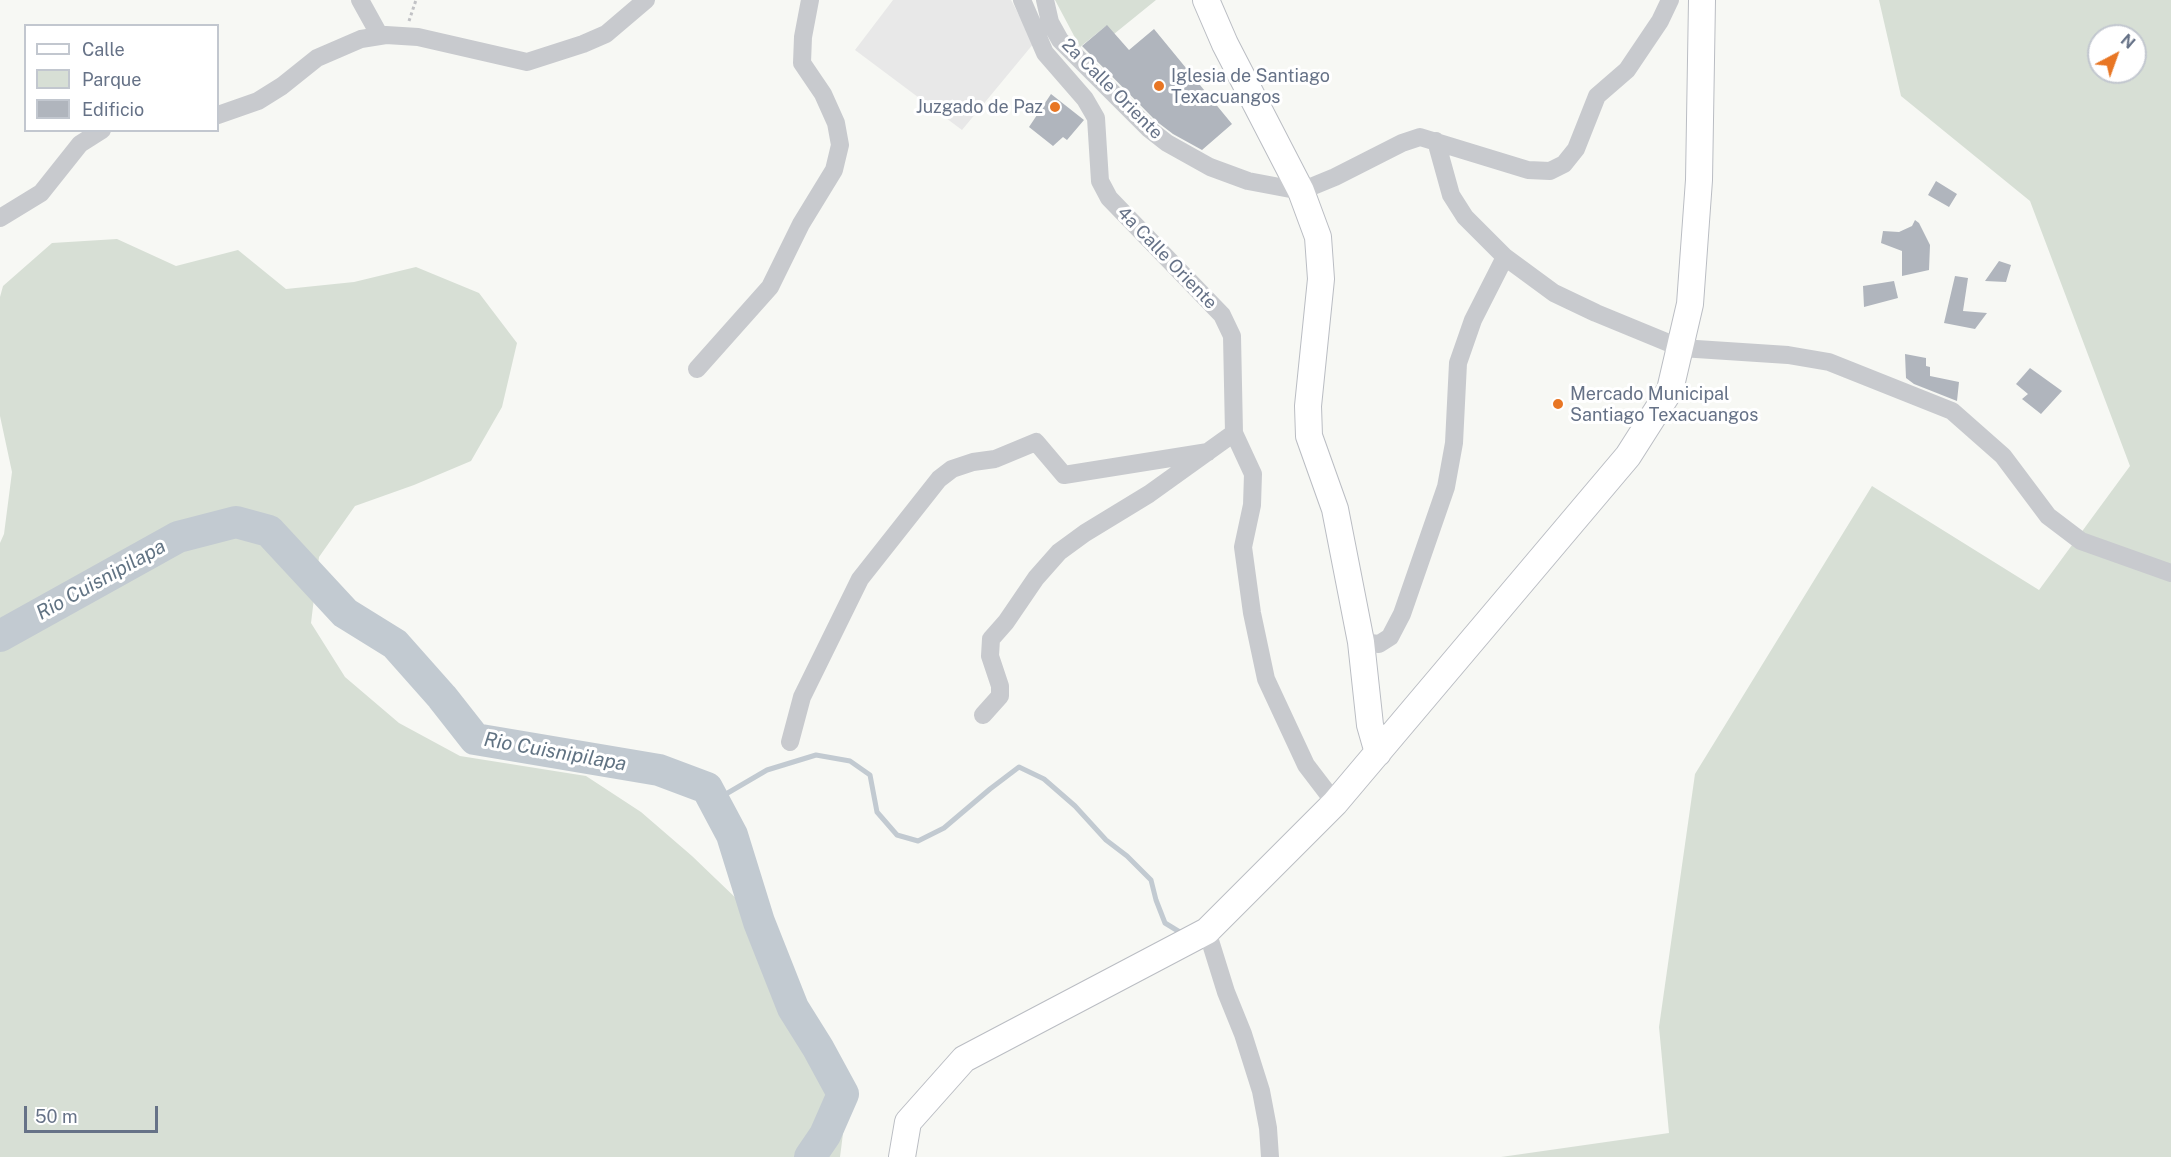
<!DOCTYPE html>
<html>
<head>
<meta charset="utf-8">
<style>
	body { margin:0 }
	#map { position:relative; width:2171px; height:1157px; overflow:hidden; background:#f7f8f4; font-family:"Public Sans",sans-serif }
	canvas { display:block }
	.legend { position:absolute; left:24px; top:24px; width:195px; height:108px; box-sizing:border-box; background:#fff; border:2px solid #c2c7cf; margin:0; padding:8px 10px; list-style:none; font-size:18px; color:#667287 }
	.legend li { display:flex; align-items:center; gap:12px; height:30px }
	.legend b { width:30px; border:2px solid #c2c7cf }
	.north { position:absolute; left:2087px; top:24px; width:60px; height:60px; box-sizing:border-box; background:#fff; border:2px solid #c2c7cf; border-radius:50%; rotate:41deg; font-size:16px; font-weight:700; line-height:24px; text-align:center; color:#667287 }
	.north::after { content:''; display:block; margin:auto; width:21px; height:27px; background:#e87624; clip-path:polygon(50% 0,100% 100%,50% 72%,0 100%) }
	.scale { position:absolute; left:24px; top:1106px; width:134px; height:27px; box-sizing:border-box; border:3px solid #667287; border-top:0; padding-left:8px; font-size:18px; line-height:21px; white-space:nowrap; color:#667287; -webkit-text-stroke:4px #fff; paint-order:stroke }
</style>
</head>
<body>
<div id="map">
<canvas width="2171" height="1157"></canvas>
<ul class="legend">
<li><b style="height:8px;background:#fff"></b>Calle</li>
<li><b style="height:16px;background:#d7dfd5"></b>Parque</li>
<li><b style="height:16px;background:#b0b5bd"></b>Edificio</li>
</ul>
<div class="north">N</div>
<div class="scale">50 m</div>
</div>
<script>
const ctx = document.querySelector('canvas').getContext('2d');
ctx.lineJoin = 'round';
function fillPath(path, color) { ctx.fillStyle = color; ctx.fill(path, 'evenodd'); }
const shape = rows => new Path2D(rows.map(r => 'M' + r).join(''));
function strokePath(path, color, width, dash) { ctx.strokeStyle = color; ctx.lineWidth = width; ctx.lineCap = dash ? 'butt' : 'round'; ctx.setLineDash(dash || []); ctx.stroke(path); }
function label(font, color, halo, rows, align = 'center') {
  ctx.font = font + ' "Public Sans",sans-serif'; ctx.lineWidth = 6; ctx.setLineDash([]); ctx.textBaseline = 'middle'; ctx.strokeStyle = halo; ctx.fillStyle = color; for (const [text, x, y, turn = 0] of rows) {
    ctx.save(); ctx.translate(x, y); ctx.rotate((+turn || 0) * Math.PI / 180); ctx.textAlign = isNaN(turn) ? turn : align; if (halo) ctx.strokeText(text, 0, 0); ctx.fillText(text, 0, 0); ctx.restore();
  }
}
fillPath(shape([
	[893,0,1011,0,1034,43,962,130,855,50]
]), '#e8e8e8');
fillPath(shape([
	[1055,0,1156,0,1114,34,1106,26,1080,47],
	[1879,0,2171,0,2171,1157,1501,1157,1669,1133,1659,1027,1695,774,1872,486,2039,590,2130,466,2030,201,1901,96],
	[2099,36,2135,36,2135,72,2099,72],
	[117,239,176,266,238,250,286,289,354,282,416,267,479,293,517,343,502,407,471,461,414,485,355,506,319,557,311,623,345,677,399,723,460,756,586,776,641,812,692,856,741,903,774,1002,846,1110,840,1157,0,1157,0,543,4,534,12,472,0,416,0,297,3,286,52,243]
]), '#d7dfd5');
strokePath(shape([
	[714,801,767,770,816,755,850,761,870,775,877,812,897,835,918,841,944,828,990,789,1019,767,1044,779,1075,806,1106,840,1127,856,1151,880,1156,900,1165,923,1183,934]
]), '#c2cad1', 5);
strokePath(shape([
	[0,636,178,537,236,522,269,531,345,613,395,644,442,697,475,739,659,770,707,788,732,835,759,922,793,1008,818,1048,843,1094,825,1135,810,1157]
]), '#c2cad1', 32);
fillPath(shape([
	[1107,25,1129,50,1154,29,1232,124,1202,150,1173,134,1156,121,1082,46],
	[1051,94,1084,120,1067,140,1063,137,1053,146,1029,127],
	[1936,181,1957,194,1949,207,1928,195],
	[1915,220,1919,223,1930,245,1929,270,1902,276,1902,251,1881,243,1883,231,1899,232,1912,226],
	[1999,261,2011,265,2006,282,1985,281],
	[1955,276,1968,278,1963,311,1987,313,1975,329,1944,323],
	[1894,281,1898,298,1864,307,1863,286],
	[1905,354,1926,358,1926,366,1930,367,1930,376,1959,382,1957,401,1914,384,1906,378],
	[2030,368,2062,391,2041,414,2022,399,2028,394,2016,384]
]), '#b0b5bd');
const secondary = shape([
	[1206,0,1225,44,1301,191,1318,237,1321,279,1308,406,1309,436,1335,509,1361,642,1370,725,1378,753],
	[902,1157,908,1122,964,1059,1207,931,1335,803,1628,456,1670,390,1690,304,1699,180,1702,0]
]);
strokePath(secondary, '#babdc3', 28);
strokePath(shape([
	[409,21,416,0]
]), '#c1c2c5', 3, [3, 3]);
strokePath(shape([
	[360,0,380,36],
	[1022,0,1045,53,1085,99,1096,118,1100,181,1109,198,1222,315,1232,336,1234,433,1253,474,1252,505,1243,547,1252,613,1266,679,1306,765,1335,803],
	[1045,0,1050,22,1060,40,1149,129,1167,143,1210,167,1248,181,1301,191,1335,177,1402,143,1420,137,1528,170,1550,171,1564,164,1576,149,1597,96,1627,70,1660,21,1670,0],
	[218,115,258,101,282,86,317,58,361,39,386,35,418,37,527,62,583,44,606,34,646,0],
	[1436,141,1451,195,1465,217,1505,257,1554,293,1596,313,1681,348,1788,355,1829,362,1952,411,2003,456,2048,516,2081,541,2171,573],
	[0,218,41,193,80,144,102,130],
	[697,369,770,287,801,224,834,170,840,145,836,123,823,94,802,63,803,37,810,0],
	[1361,642,1379,644,1390,637,1402,614,1446,487,1454,443,1458,363,1473,320,1505,257],
	[983,715,1000,696,1000,686,990,656,991,639,1006,622,1036,578,1059,552,1085,533,1149,494,1234,433],
	[790,742,802,697,860,579,939,479,952,469,973,462,995,459,1036,442,1064,475,1208,452],
	[1207,931,1226,992,1243,1034,1261,1091,1268,1128,1270,1157]
]), '#c8cace', 18);
strokePath(secondary, '#fff', 26);
for (const [x, y, r, color] of [
	[1159,86,6,"#e87624"],
	[1055,107,6,"#e87624"],
	[1558,404,6,"#e87624"]
]) { const dot = new Path2D(); dot.arc(x, y, r, 0, 2 * Math.PI); ctx.fillStyle = color; ctx.fill(dot); strokePath(dot, '#fff', 2); }
label('18px', '#667287', '#fff', [
	["Iglesia de Santiago",1171,76],
	["Texacuangos",1171,97],
	["Juzgado de Paz",1043,107,"right"],
	["Mercado Municipal",1570,394],
	["Santiago Texacuangos",1570,415]
], 'left');
label('18px', '#667287', '#fff', [
	["2a Calle Oriente",1112,89,45],
	["4a Calle Oriente",1167,258,46]
]);
label('italic 20px', '#617383', '#fff', [
	["Rio Cuisnipilapa",101,580,-29],
	["Rio Cuisnipilapa",555,752,10]
]);
</script>
</body>
</html>
